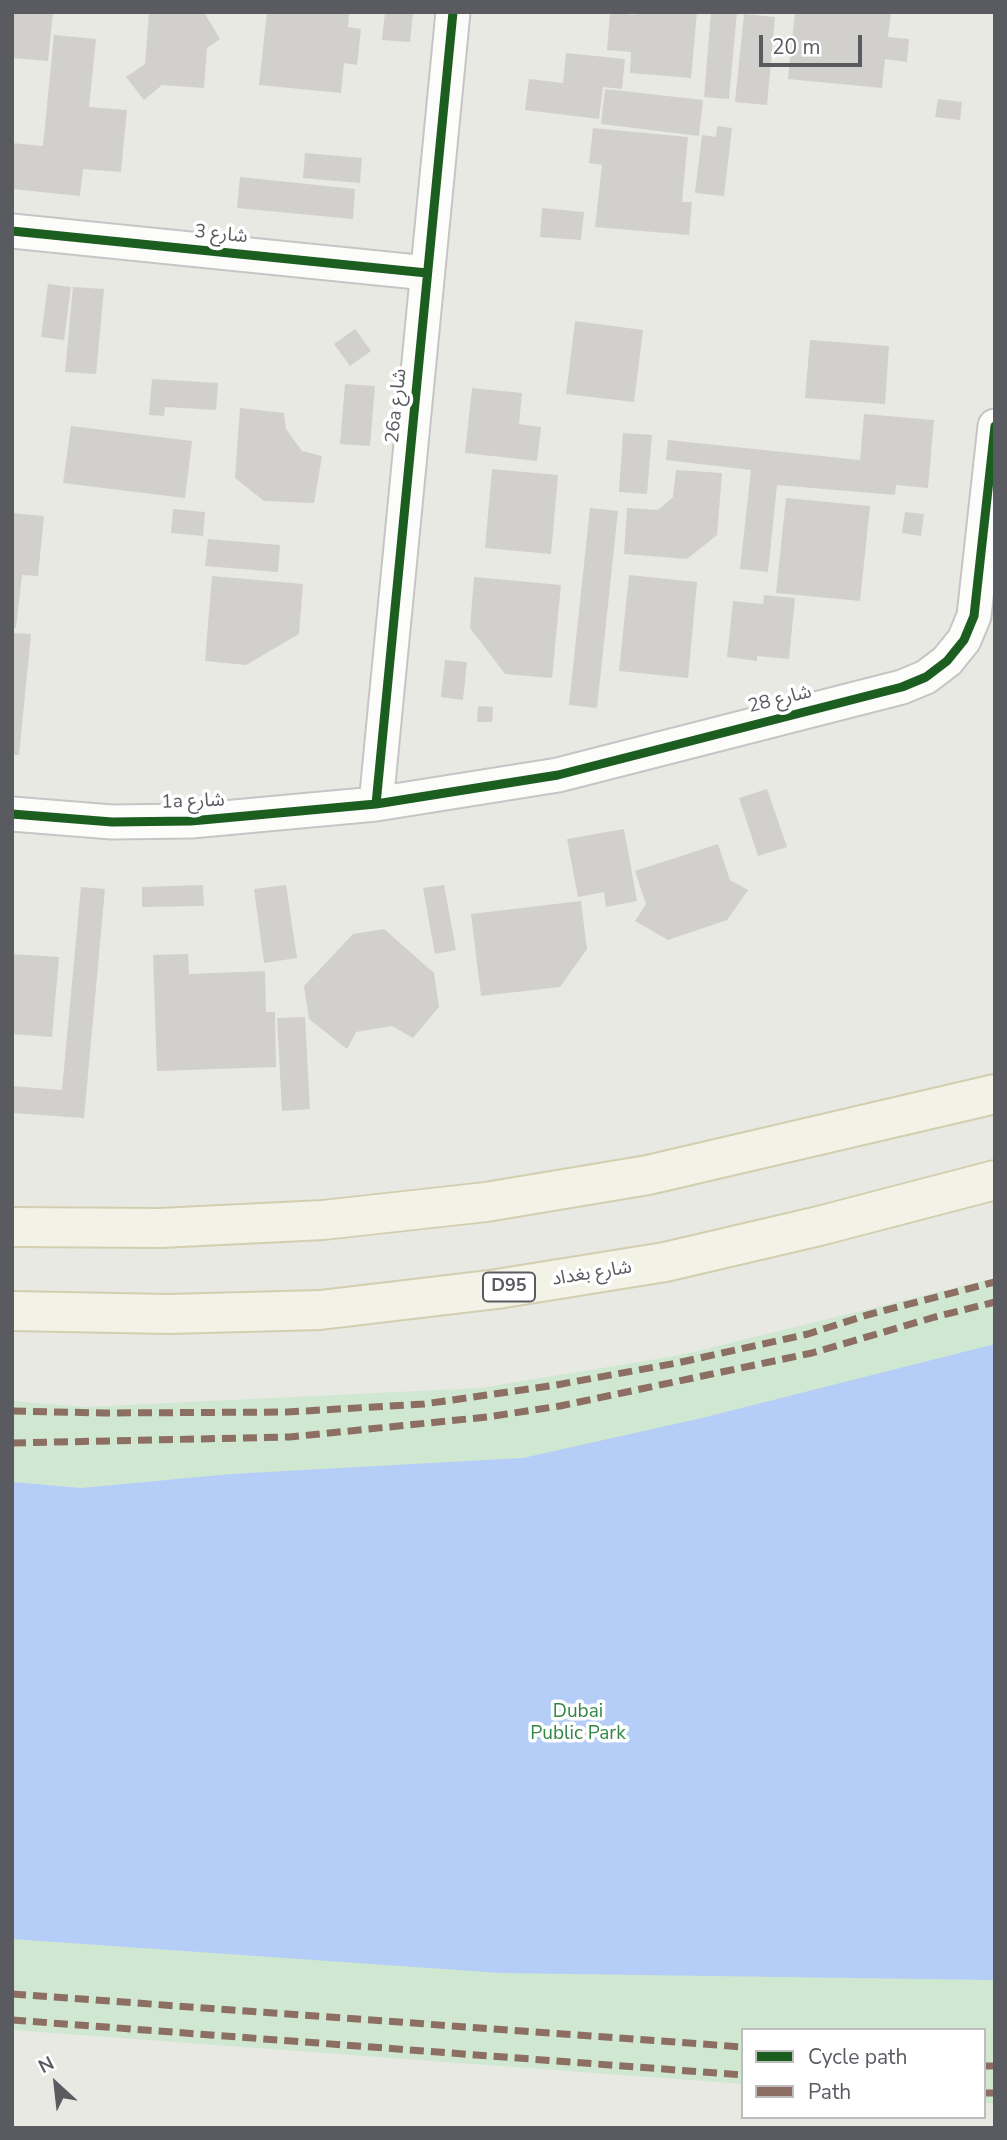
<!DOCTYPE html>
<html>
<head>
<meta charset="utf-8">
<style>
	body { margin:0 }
	#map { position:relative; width:1007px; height:2140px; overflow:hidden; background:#e9e9e3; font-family:"Nunito Sans",sans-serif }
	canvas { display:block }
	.frame { position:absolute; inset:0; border:14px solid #595b61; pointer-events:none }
	.legend { position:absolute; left:741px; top:2028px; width:245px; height:91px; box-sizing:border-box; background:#fff; border:2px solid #bdbdc0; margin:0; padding:9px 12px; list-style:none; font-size:21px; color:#595b61 }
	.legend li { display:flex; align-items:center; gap:14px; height:35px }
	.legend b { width:35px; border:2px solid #bdbdc0 }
	.north { position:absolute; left:21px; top:2049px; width:70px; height:70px; -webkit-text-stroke:5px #fff; paint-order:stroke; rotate:333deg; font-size:19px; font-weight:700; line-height:28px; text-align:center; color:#595b61 }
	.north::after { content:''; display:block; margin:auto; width:24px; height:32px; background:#595b61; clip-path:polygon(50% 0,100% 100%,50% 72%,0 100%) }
	.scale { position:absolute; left:759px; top:35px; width:103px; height:32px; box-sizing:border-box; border:4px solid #595b61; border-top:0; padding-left:9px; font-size:21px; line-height:24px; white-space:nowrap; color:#595b61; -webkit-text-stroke:5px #fff; paint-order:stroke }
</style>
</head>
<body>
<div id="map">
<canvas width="1007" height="2140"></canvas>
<div class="frame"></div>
<ul class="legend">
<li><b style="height:9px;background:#1b5e20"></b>Cycle path</li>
<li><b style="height:9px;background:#8d6e63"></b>Path</li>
</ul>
<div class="north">N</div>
<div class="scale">20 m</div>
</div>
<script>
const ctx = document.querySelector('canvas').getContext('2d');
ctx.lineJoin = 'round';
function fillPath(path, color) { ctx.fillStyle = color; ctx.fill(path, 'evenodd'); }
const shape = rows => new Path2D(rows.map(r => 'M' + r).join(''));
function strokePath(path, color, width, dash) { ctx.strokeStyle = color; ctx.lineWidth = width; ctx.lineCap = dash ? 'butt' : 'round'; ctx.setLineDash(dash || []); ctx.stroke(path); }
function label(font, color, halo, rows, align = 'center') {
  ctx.font = font + ' "Nunito Sans","Noto Sans Arabic",sans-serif'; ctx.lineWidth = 7; ctx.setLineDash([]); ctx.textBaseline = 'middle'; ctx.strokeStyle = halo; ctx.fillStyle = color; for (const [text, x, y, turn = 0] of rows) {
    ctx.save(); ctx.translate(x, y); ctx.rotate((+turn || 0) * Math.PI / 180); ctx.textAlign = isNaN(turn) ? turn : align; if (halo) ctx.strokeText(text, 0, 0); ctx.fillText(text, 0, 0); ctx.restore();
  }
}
fillPath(shape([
	[995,1278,995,2104,984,2103,984,2030,743,2030,743,2084,12,2030,12,1401,85,1407,480,1388,681,1355]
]), '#d0e7d1');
fillPath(shape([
	[995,1344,995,1980,501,1973,12,1939,12,1482,81,1488,231,1474,523,1458,702,1418]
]), '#b4cef7');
fillPath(shape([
	[12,12,53,12,48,61,12,58],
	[149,12,204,12,220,39,207,48,204,88,162,85,144,100,126,77,145,64],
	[267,12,349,12,348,27,361,29,357,65,344,63,341,93,259,85],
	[385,12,413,12,410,42,382,40],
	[610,12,635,15,635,12,697,12,691,78,630,73,631,52,607,50],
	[711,12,737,12,729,99,704,97],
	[795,12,891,12,888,37,909,39,907,62,885,59,882,88,788,79],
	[744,14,775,17,767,105,735,102],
	[54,35,96,39,89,107,127,110,121,172,83,169,80,196,12,189,12,143,43,146],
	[566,53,625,59,622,89,603,87,599,119,525,110,529,79,563,83],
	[605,89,703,100,699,136,601,124],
	[938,99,962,102,960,120,935,117],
	[717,126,732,128,724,196,695,193,702,135,716,137],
	[593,128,688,137,682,202,692,202,689,235,595,227,602,165,589,163],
	[305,153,362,158,360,183,303,178],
	[240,177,355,189,353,219,237,208],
	[542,208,584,212,581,240,540,237],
	[48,284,71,287,64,340,41,337],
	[73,287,104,289,96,374,65,372],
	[575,321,643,330,634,402,566,394],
	[355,329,371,351,350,366,334,344],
	[810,340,889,346,885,404,805,398],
	[152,379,218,383,216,410,165,407,164,416,149,415],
	[345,384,375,386,370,446,340,444],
	[472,388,522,393,519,424,541,427,537,461,465,453],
	[240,408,284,413,286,429,302,451,322,456,314,503,264,501,235,478],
	[864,414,934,420,928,488,896,485,895,495,777,485,768,572,740,569,751,470,666,460,668,440,860,460],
	[71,426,192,441,185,498,63,483],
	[623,433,652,435,647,494,619,492],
	[492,469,558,475,551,554,485,548],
	[676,470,722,473,717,535,687,559,624,554,627,508,658,510,673,497],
	[786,498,870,506,860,601,776,593],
	[590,508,618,511,597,708,569,705],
	[173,509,205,512,203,536,171,533],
	[905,512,924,514,921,536,902,533],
	[12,513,44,516,38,576,22,575,16,628,12,628],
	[208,539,280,545,278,572,205,566],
	[629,575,697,582,688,678,619,671],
	[212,576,303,584,299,634,246,665,205,661],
	[474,577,561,585,552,678,505,674,470,628],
	[764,595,795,598,789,659,757,656,757,661,727,657,733,601,763,604],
	[12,633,31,634,19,755,12,755],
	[445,660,467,662,463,700,441,697],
	[478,706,493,707,492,722,477,722],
	[767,789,787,847,758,856,739,798],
	[624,829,637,901,606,907,604,892,578,897,567,839],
	[718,844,730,880,748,890,727,920,668,940,635,921,646,904,635,871],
	[203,885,204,906,142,907,142,887],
	[286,885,297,958,264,963,254,889],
	[444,885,456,950,435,954,423,888],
	[81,887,105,889,84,1118,12,1113,12,1086,62,1090],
	[581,901,587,949,560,987,481,996,471,914],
	[384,929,434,973,439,1007,413,1038,392,1026,356,1032,347,1049,309,1019,304,986,353,934],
	[12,954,59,957,52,1037,12,1034],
	[188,954,189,974,265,971,266,1012,275,1012,276,1067,157,1071,153,955],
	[305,1017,310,1109,282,1111,277,1018]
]), '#d1d0cd');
const minor = shape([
	[12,231,427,273],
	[376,804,453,12],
	[12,814,112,822,191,821,376,804,558,775,902,687,926,677,947,661,964,640,974,616,995,426]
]);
const primary = shape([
	[12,1227,160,1228,323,1220,486,1202,648,1175,995,1094],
	[12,1311,169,1314,320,1310,497,1289,665,1262,819,1226,995,1180]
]);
strokePath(minor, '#c5c5c5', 37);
strokePath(primary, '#d2cfb0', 42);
strokePath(minor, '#fcfcfb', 33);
strokePath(primary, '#f2f2e6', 38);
strokePath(shape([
	[12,1411,105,1413,287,1412,424,1404,480,1396,556,1385,677,1363,808,1334,867,1315,995,1282],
	[12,1443,290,1437,487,1417,560,1406,812,1353,935,1317,995,1302],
	[12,1994,743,2047],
	[12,2020,743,2075],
	[984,2066,995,2066],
	[984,2093,995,2093]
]), '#8d6e63', 7, [14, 7]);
strokePath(shape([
	[12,231,427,273],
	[376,804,453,12],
	[12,814,112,822,191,821,376,804,558,775,902,687,926,677,947,661,964,640,974,616,995,426]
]), '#1b5e20', 9);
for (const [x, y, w] of [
	[509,1287,52]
]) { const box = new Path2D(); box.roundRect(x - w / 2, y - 14.5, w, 29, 5); ctx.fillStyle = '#fff'; ctx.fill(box); strokePath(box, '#595b61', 2); }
label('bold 18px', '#595b61', null, [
	["D95",509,1287]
]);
label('19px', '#595b61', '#fff', [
	["شارع 3",221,235,6],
	["26a شارع",397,406,-84],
	["شارع 28",780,700,-14],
	["1a شارع",193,802,-2],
	["شارع بغداد",592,1274,-9]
]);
label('19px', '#338645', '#fff', [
	["Dubai",578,1712],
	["Public Park",578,1734]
]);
</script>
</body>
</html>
